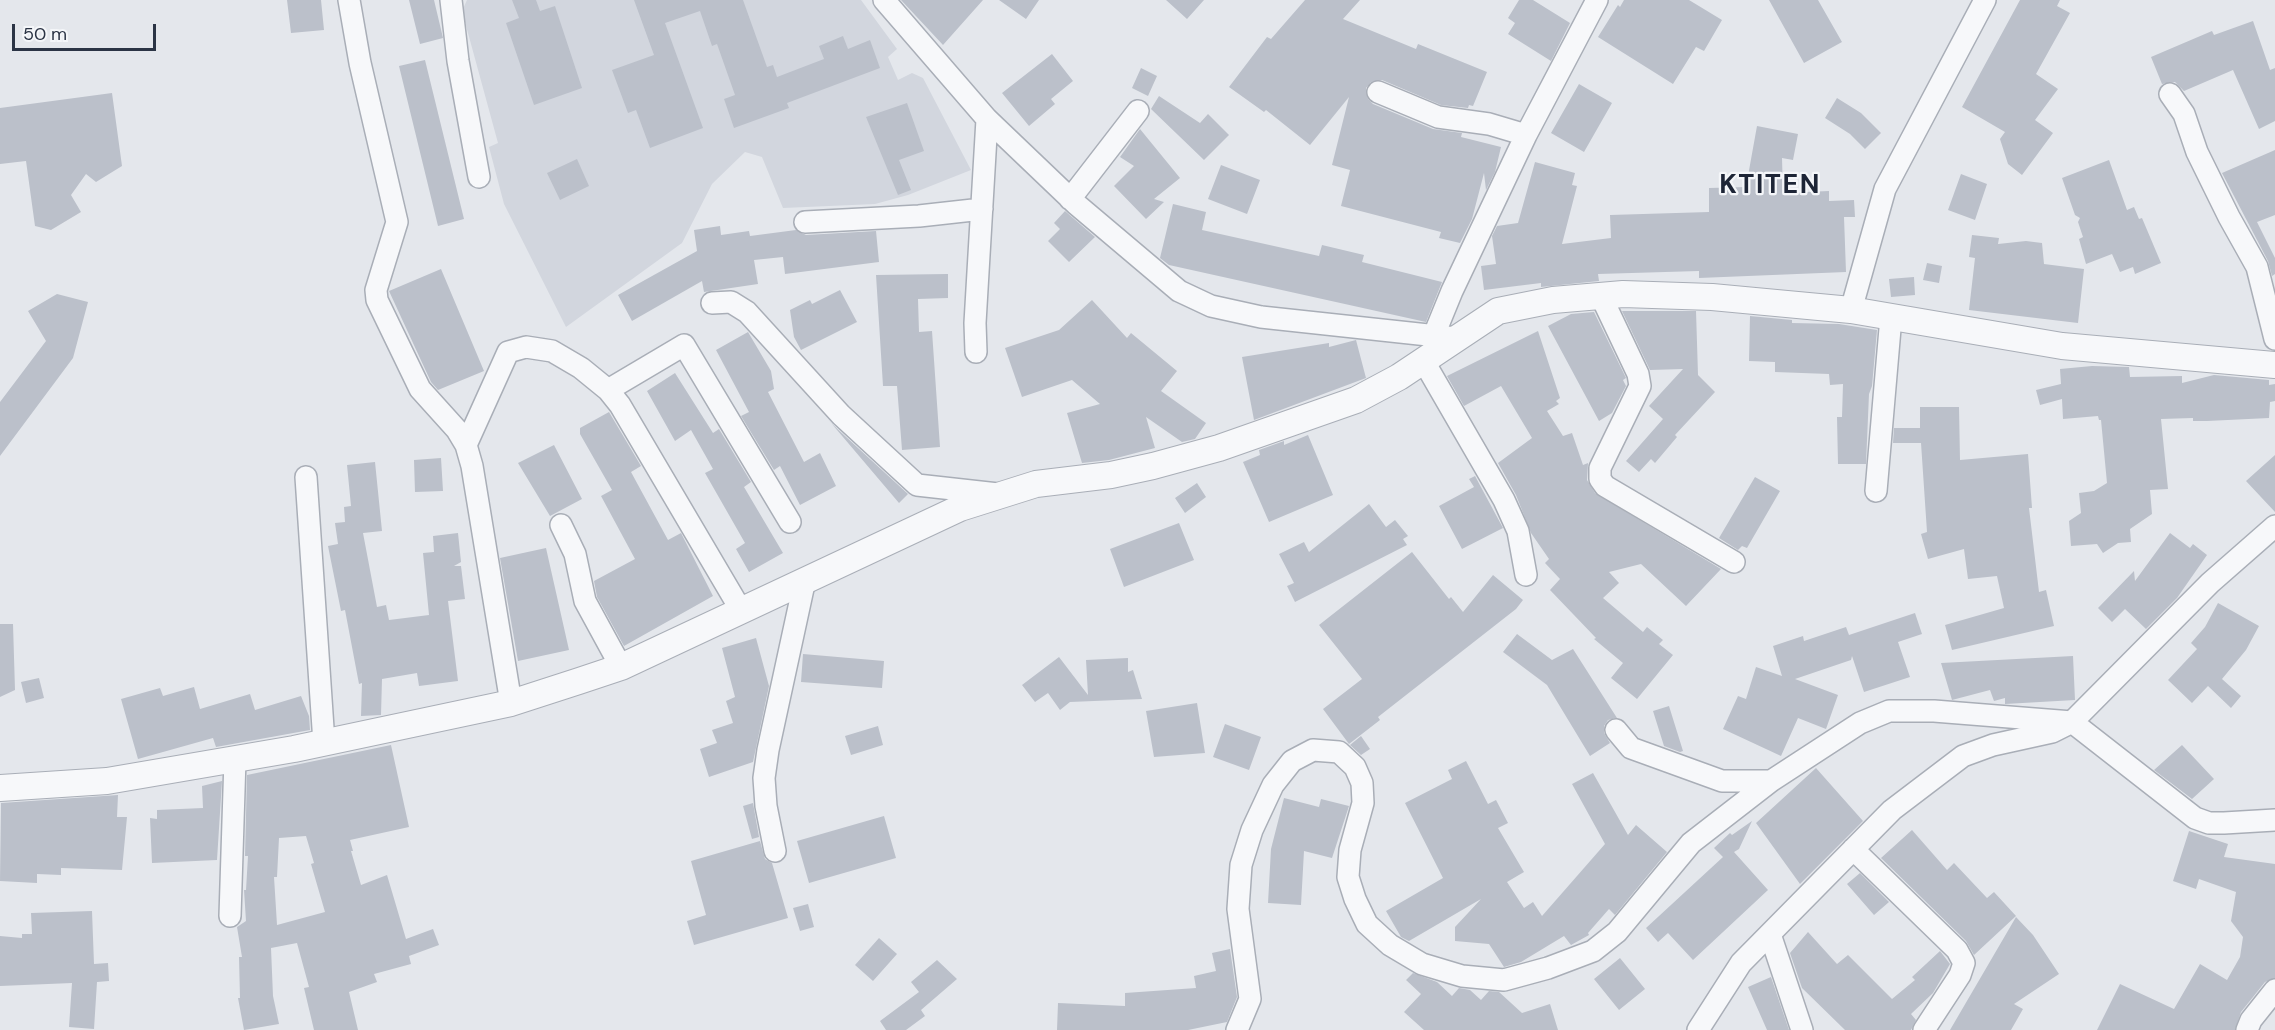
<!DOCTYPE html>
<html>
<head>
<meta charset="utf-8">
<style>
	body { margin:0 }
	#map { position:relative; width:2275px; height:1030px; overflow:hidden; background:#e4e7ec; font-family:"DM Sans",sans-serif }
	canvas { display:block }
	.scale { position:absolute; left:12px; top:24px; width:144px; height:27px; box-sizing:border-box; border:3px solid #2b3445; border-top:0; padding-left:8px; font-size:18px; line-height:21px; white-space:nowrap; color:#2b3445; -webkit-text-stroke:4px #f4f6f9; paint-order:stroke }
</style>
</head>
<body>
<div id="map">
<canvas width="2275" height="1030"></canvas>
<div class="scale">50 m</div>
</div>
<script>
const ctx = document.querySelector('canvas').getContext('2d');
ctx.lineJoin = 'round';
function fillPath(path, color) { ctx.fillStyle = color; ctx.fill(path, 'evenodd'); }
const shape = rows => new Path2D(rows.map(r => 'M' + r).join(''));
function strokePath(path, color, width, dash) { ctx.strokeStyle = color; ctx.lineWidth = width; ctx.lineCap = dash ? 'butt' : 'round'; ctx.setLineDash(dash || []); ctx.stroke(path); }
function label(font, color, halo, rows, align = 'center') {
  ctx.font = font + ' "DM Sans",sans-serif'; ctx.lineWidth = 4.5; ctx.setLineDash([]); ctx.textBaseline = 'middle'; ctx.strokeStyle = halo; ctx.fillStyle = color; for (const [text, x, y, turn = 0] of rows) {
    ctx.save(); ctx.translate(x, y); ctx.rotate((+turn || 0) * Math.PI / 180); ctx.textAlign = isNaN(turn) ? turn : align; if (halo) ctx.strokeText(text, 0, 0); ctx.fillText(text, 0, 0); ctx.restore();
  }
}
fillPath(shape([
	[467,0,861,0,897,49,888,57,898,80,912,73,923,78,971,170,908,195,875,204,783,208,762,157,745,152,712,184,682,243,566,327,504,204,489,147,498,143,462,11]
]), '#d2d6de');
fillPath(shape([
	[287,0,321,0,324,30,291,33],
	[409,0,434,0,443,38,420,44],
	[512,0,536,0,540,11,555,6,582,88,534,105,506,23,519,18],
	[634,0,743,0,767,67,773,65,777,77,824,59,819,46,843,36,848,49,870,40,880,68,787,103,789,108,734,128,724,99,735,95,717,44,712,46,700,11,665,23,703,128,650,148,636,110,628,113,612,70,654,55],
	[901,0,983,0,943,45],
	[999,0,1039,0,1026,19],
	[1166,0,1204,0,1187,19],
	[1305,0,1360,0,1343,19,1416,49,1418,44,1487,72,1473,106,1469,105,1468,108,1441,105,1382,80,1371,82,1366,88,1368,99,1373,104,1433,129,1462,133,1461,137,1501,147,1495,172,1486,190,1484,173,1472,219,1460,243,1439,238,1441,232,1341,206,1350,170,1332,165,1349,97,1310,145,1266,110,1264,112,1229,87,1267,37,1271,39],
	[1519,0,1533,0,1570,23,1551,61,1508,34,1515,23,1508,18],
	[1624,0,1689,0,1722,20,1704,51,1696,47,1673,84,1598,37,1618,5,1620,7],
	[1769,0,1818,0,1842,42,1804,63],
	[2020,0,2060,0,2057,6,2070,13,2036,74,2058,89,2035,120,2053,133,2022,175,2008,164,2000,139,2005,132,1962,107],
	[2253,21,2270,70,2275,68,2275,121,2259,129,2233,70,2184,91,2175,82,2162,84,2151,57,2212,31,2214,35],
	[1052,54,1073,81,1051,99,1055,104,1029,126,1002,93],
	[425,60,464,219,438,226,399,66],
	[1141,68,1157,76,1148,96,1132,88],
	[1579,84,1612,103,1584,152,1551,133],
	[112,93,122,166,96,182,86,174,71,195,81,212,51,230,35,226,26,161,0,164,0,108],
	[1159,96,1200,123,1208,114,1229,135,1204,160,1151,109],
	[1837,98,1861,113,1881,133,1865,149,1850,134,1825,118],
	[907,103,924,151,899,160,911,190,898,195,866,117],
	[1757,126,1798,134,1793,160,1782,158,1783,193,1829,191,1829,201,1854,200,1855,217,1844,217,1846,272,1699,278,1699,271,1598,274,1599,281,1541,287,1541,283,1484,290,1481,266,1496,264,1492,236,1497,226,1518,223,1535,162,1575,173,1572,185,1577,186,1562,244,1611,238,1610,215,1709,212,1709,188,1746,187],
	[1140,129,1180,178,1154,199,1164,202,1146,219,1114,186,1134,166,1120,157],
	[2275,150,2275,215,2257,222,2275,258,2275,274,2272,276,2268,261,2222,173],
	[577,159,589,186,560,200,547,173],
	[2109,160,2127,210,2134,207,2139,219,2142,218,2161,263,2135,274,2133,267,2120,272,2112,254,2086,264,2079,239,2083,237,2078,222,2080,218,2075,215,2062,178],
	[1221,165,1260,180,1247,214,1208,199],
	[1961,174,1987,184,1975,220,1948,210],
	[1173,204,1206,212,1202,230,1319,256,1322,245,1364,255,1362,262,1442,282,1426,322,1169,265,1160,258],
	[1065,211,1095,237,1069,262,1048,241,1060,229,1054,223],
	[720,226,721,235,749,231,750,236,796,230,806,235,876,231,879,262,785,274,783,257,754,260,758,284,704,292,702,281,632,321,618,295,697,251,694,230],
	[1972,235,1999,238,1998,244,2026,241,2042,243,2044,264,2084,269,2078,323,1969,310,1975,258,1969,257],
	[1927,263,1942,266,1939,283,1923,280],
	[441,269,484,371,438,390,431,382,389,291],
	[948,274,948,298,918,299,919,332,932,331,940,447,902,450,897,386,883,386,876,275],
	[1914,277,1915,295,1891,297,1889,279],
	[840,290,857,322,801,350,794,337,790,310,810,300,812,304],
	[57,294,88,302,73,358,0,456,0,402,46,341,28,311],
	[1092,300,1127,338,1131,333,1177,371,1161,391,1206,423,1195,439,1182,442,1146,417,1155,448,1109,460,1082,463,1067,413,1100,404,1072,380,1022,397,1005,348,1059,330],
	[1622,311,1696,311,1698,375,1715,392,1675,435,1677,437,1655,463,1651,459,1639,472,1626,461,1663,419,1649,406,1683,369,1650,370],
	[1594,312,1626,378,1623,380,1626,386,1612,413,1599,421,1548,326,1571,314],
	[1750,316,1792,320,1792,323,1839,324,1877,330,1872,386,1869,394,1866,464,1838,464,1837,417,1842,417,1843,384,1830,385,1829,374,1775,372,1775,362,1749,361],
	[1538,331,1560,398,1556,401,1559,404,1547,411,1563,436,1572,433,1583,465,1588,463,1587,480,1595,493,1721,569,1686,606,1641,564,1609,572,1619,583,1603,598,1643,632,1647,627,1663,640,1659,644,1673,655,1637,699,1611,678,1623,663,1594,639,1596,638,1550,590,1560,579,1545,563,1549,559,1531,533,1516,495,1498,463,1532,438,1501,386,1464,406,1447,376],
	[748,332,771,371,774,389,768,392,804,462,820,453,836,486,800,505,780,466,774,470,741,416,749,412,716,350],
	[1356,340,1366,378,1254,420,1242,357,1329,343,1329,347],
	[2092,366,2129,367,2130,377,2182,376,2182,383,2214,375,2269,380,2269,385,2275,384,2275,401,2270,402,2269,418,2207,421,2193,421,2193,418,2161,419,2168,489,2150,490,2152,514,2130,529,2131,542,2118,543,2103,553,2097,544,2071,546,2069,521,2081,513,2079,493,2094,491,2107,483,2101,420,2099,420,2098,416,2063,419,2062,399,2040,405,2036,390,2061,384,2060,369],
	[675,373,713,433,719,429,751,482,744,487,783,553,749,572,736,549,745,543,705,473,713,469,691,430,675,441,647,391],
	[1920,407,1959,407,1960,460,2028,454,2032,508,2029,508,2039,592,2046,590,2054,626,1952,650,1945,625,2004,608,1997,576,1968,579,1964,549,1928,559,1921,534,1927,532,1921,443,1893,443,1894,428,1920,428],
	[609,412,641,466,631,472,668,540,681,533,713,596,624,646,597,597,594,581,635,559,601,496,612,490,580,434,580,428],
	[826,417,832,424,908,494,899,503],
	[1308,435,1333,495,1269,522,1243,462,1260,455,1259,450,1284,441,1284,445],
	[554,445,582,499,550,516,518,463],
	[2275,455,2275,512,2246,481],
	[441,458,443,491,415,492,414,460],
	[375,462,382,531,363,533,377,607,386,605,389,620,429,615,423,553,434,552,433,536,458,533,461,562,454,566,461,566,465,599,448,601,458,681,419,686,417,673,382,679,381,715,361,716,362,683,359,684,345,610,341,611,328,546,338,544,335,523,345,522,344,507,351,506,347,465],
	[1475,476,1503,528,1462,549,1439,506,1474,487,1469,479],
	[1755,477,1780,491,1747,548,1742,546,1738,550,1719,538],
	[1197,483,1206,497,1185,513,1175,498],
	[1369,504,1386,527,1395,520,1408,536,1403,539,1407,545,1295,602,1287,586,1294,583,1279,554,1304,542,1309,552],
	[1179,523,1194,560,1124,587,1110,549],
	[2170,533,2190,548,2193,544,2207,555,2177,598,2146,629,2125,609,2112,622,2098,608,2134,571,2135,581],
	[546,548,569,650,518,661,500,558],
	[1412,552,1449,599,1451,597,1463,612,1493,575,1523,600,1516,609,1378,717,1380,720,1349,744,1323,709,1362,679,1319,625],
	[2218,603,2259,626,2246,650,2222,679,2241,696,2231,708,2208,686,2192,703,2168,680,2197,649,2191,643,2205,627],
	[1915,613,1922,634,1898,642,1910,677,1864,692,1852,656,1851,660,1795,679,1838,695,1826,729,1798,718,1781,756,1723,729,1738,696,1746,699,1756,667,1782,676,1773,646,1803,636,1804,641,1846,627,1849,635],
	[0,624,13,624,15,690,0,697],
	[1517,634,1552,660,1573,649,1617,718,1608,720,1604,726,1604,733,1610,743,1590,756,1547,685,1503,652],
	[756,638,769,686,753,762,709,777,700,749,717,743,712,730,733,723,726,701,735,697,722,648],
	[803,654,884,661,882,688,801,682],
	[2073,656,2075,700,2005,704,2005,698,1994,701,1990,690,1952,700,1941,663],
	[1059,657,1088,695,1086,660,1128,658,1128,672,1133,670,1142,699,1070,702,1060,710,1048,693,1035,702,1022,685],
	[39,678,44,698,26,703,21,682],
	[194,687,200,709,250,694,255,710,301,696,309,716,310,730,216,747,213,738,138,759,121,699,160,688,163,696],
	[1197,703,1205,753,1154,757,1146,711],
	[1669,706,1683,751,1680,752,1664,746,1653,711],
	[1225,724,1261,737,1249,770,1213,757],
	[878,726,883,745,851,755,845,736],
	[1361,736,1370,749,1361,755,1350,745],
	[391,745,409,827,350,840,353,851,351,851,361,885,387,875,406,939,433,929,439,945,409,956,411,964,374,974,377,982,349,992,358,1030,314,1030,304,988,309,987,297,943,271,948,273,996,279,1024,244,1030,238,998,240,998,239,957,242,957,237,927,246,921,244,890,246,890,248,856,245,856,247,775],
	[306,836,314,863,311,864,325,912,277,925,274,877,277,877,279,838],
	[2182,745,2214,779,2192,799,2154,770],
	[1466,761,1488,804,1496,800,1508,823,1498,828,1524,872,1507,882,1524,908,1533,902,1542,916,1605,844,1572,784,1593,773,1628,835,1636,825,1667,852,1615,915,1609,909,1588,933,1589,935,1571,945,1564,936,1521,962,1504,967,1489,944,1455,941,1455,927,1481,899,1409,941,1401,937,1386,911,1443,878,1405,803,1452,779,1448,770],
	[1816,768,1863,821,1800,884,1756,823],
	[222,781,217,860,152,863,150,818,157,819,157,810,203,808,202,786],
	[118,795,117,817,127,817,122,870,61,868,61,875,37,874,37,883,0,881,1,803],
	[1284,798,1319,807,1321,799,1349,806,1332,858,1304,851,1301,905,1268,903,1271,849],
	[753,803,759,837,752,839,743,806],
	[884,816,896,858,809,883,797,841],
	[1752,821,1739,849,1734,852,1768,890,1693,960,1668,933,1658,942,1646,928,1723,857,1714,848,1730,833,1732,835],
	[1912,830,1947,870,1954,863,1987,898,1994,892,2016,916,1974,955,1966,941,1881,858],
	[2189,831,2228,844,2224,857,2275,864,2275,978,2265,982,2241,1012,2235,1030,2097,1030,2120,984,2174,1009,2200,964,2227,980,2240,957,2243,937,2231,921,2236,892,2199,879,2196,889,2173,881],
	[760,841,765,859,772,863,788,918,694,945,687,921,706,915,691,861],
	[1860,873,1889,902,1874,915,1847,884],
	[808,904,814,927,800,931,793,908],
	[92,911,94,964,108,963,109,981,97,982,94,1029,69,1027,72,983,0,986,0,936,22,938,22,934,32,934,31,913],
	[2016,917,2033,935,2059,974,2014,1004,2023,1009,2011,1030,1950,1030],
	[1808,932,1837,964,1848,955,1892,999,1915,980,1912,977,1940,951,1950,964,1933,993,1911,1014,1916,1020,1911,1030,1845,1030,1802,988,1790,953],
	[879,938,897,954,873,981,855,965],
	[1230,949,1237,997,1227,1022,1188,1030,1057,1030,1058,1003,1125,1006,1125,993,1196,988,1194,976,1216,971,1212,953],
	[1620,958,1645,989,1619,1010,1594,979],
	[937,960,957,979,921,1010,925,1016,906,1030,886,1030,880,1021,919,992,911,982],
	[1413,973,1437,982,1452,996,1459,988,1470,990,1481,1000,1489,991,1499,992,1522,1013,1550,1004,1558,1030,1424,1030,1404,1012,1421,994,1406,980],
	[1771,977,1789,1030,1767,1030,1748,987]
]), '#bbc0ca');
const minor = shape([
	[349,0,360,63,397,222,376,290,377,300,420,389,457,430,466,445,472,466,511,703],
	[451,0,458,61,479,177],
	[884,0,987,119,1076,204,1179,291,1211,306,1261,317,1456,338],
	[1378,92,1438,117,1489,124,1526,135],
	[2170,94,2184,114,2197,152,2229,217,2257,267,2275,339],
	[1070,199,1138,111],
	[805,222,919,216,982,209],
	[1601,296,1638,374,1640,386,1600,468,1600,479,1605,486,1734,562],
	[712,303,731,302,747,312,841,415,917,485,998,494],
	[1851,310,1885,189,1985,0],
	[1434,335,1452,291,1526,135,1597,0],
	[976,352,975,323,987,119],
	[1423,360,1504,500,1518,531,1526,575],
	[608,390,684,345,790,522],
	[466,445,508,352,526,347,552,351,581,368,608,390,620,405,742,612],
	[306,477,324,743],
	[1876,491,1891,317],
	[561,525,575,554,585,601,621,667],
	[1616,730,1631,748,1722,781,1771,781],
	[1853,849,1957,950,1964,963,1960,975,1924,1030],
	[775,851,766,806,764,778,768,750,804,584],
	[230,916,235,759],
	[1770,934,1802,1030],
	[1237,1030,1250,999,1238,909,1241,865,1252,830,1273,785,1292,761,1313,750,1339,752,1355,767,1362,783,1363,803,1350,850,1348,877,1355,899,1367,924,1390,945,1422,964,1462,976,1504,980,1548,968,1593,951,1617,932,1691,843,1771,781,1860,723,1889,711,1934,711,2072,722,2195,818,2209,823,2224,823,2275,820],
	[1698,1030,1741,963,1892,810,1963,756,1993,745,2052,732,2072,722,2210,583,2275,526],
	[2247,1030,2251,1020,2275,990]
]);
const tertiary = shape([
	[0,788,107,781,294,749,511,703,579,681,621,667,960,508,1036,484,1111,475,1153,466,1219,448,1356,400,1399,377,1498,311,1553,300,1623,294,1712,297,1851,310,2062,346,2275,365]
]);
strokePath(minor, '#a9aeb7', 24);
strokePath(tertiary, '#a9aeb7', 28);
strokePath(minor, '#f7f8fa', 21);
strokePath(tertiary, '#f7f8fa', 26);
ctx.letterSpacing = '1.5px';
label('bold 27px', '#1d2536', '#f4f6f9', [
	["KTITEN",1770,186]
]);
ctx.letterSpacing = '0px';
</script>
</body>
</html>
